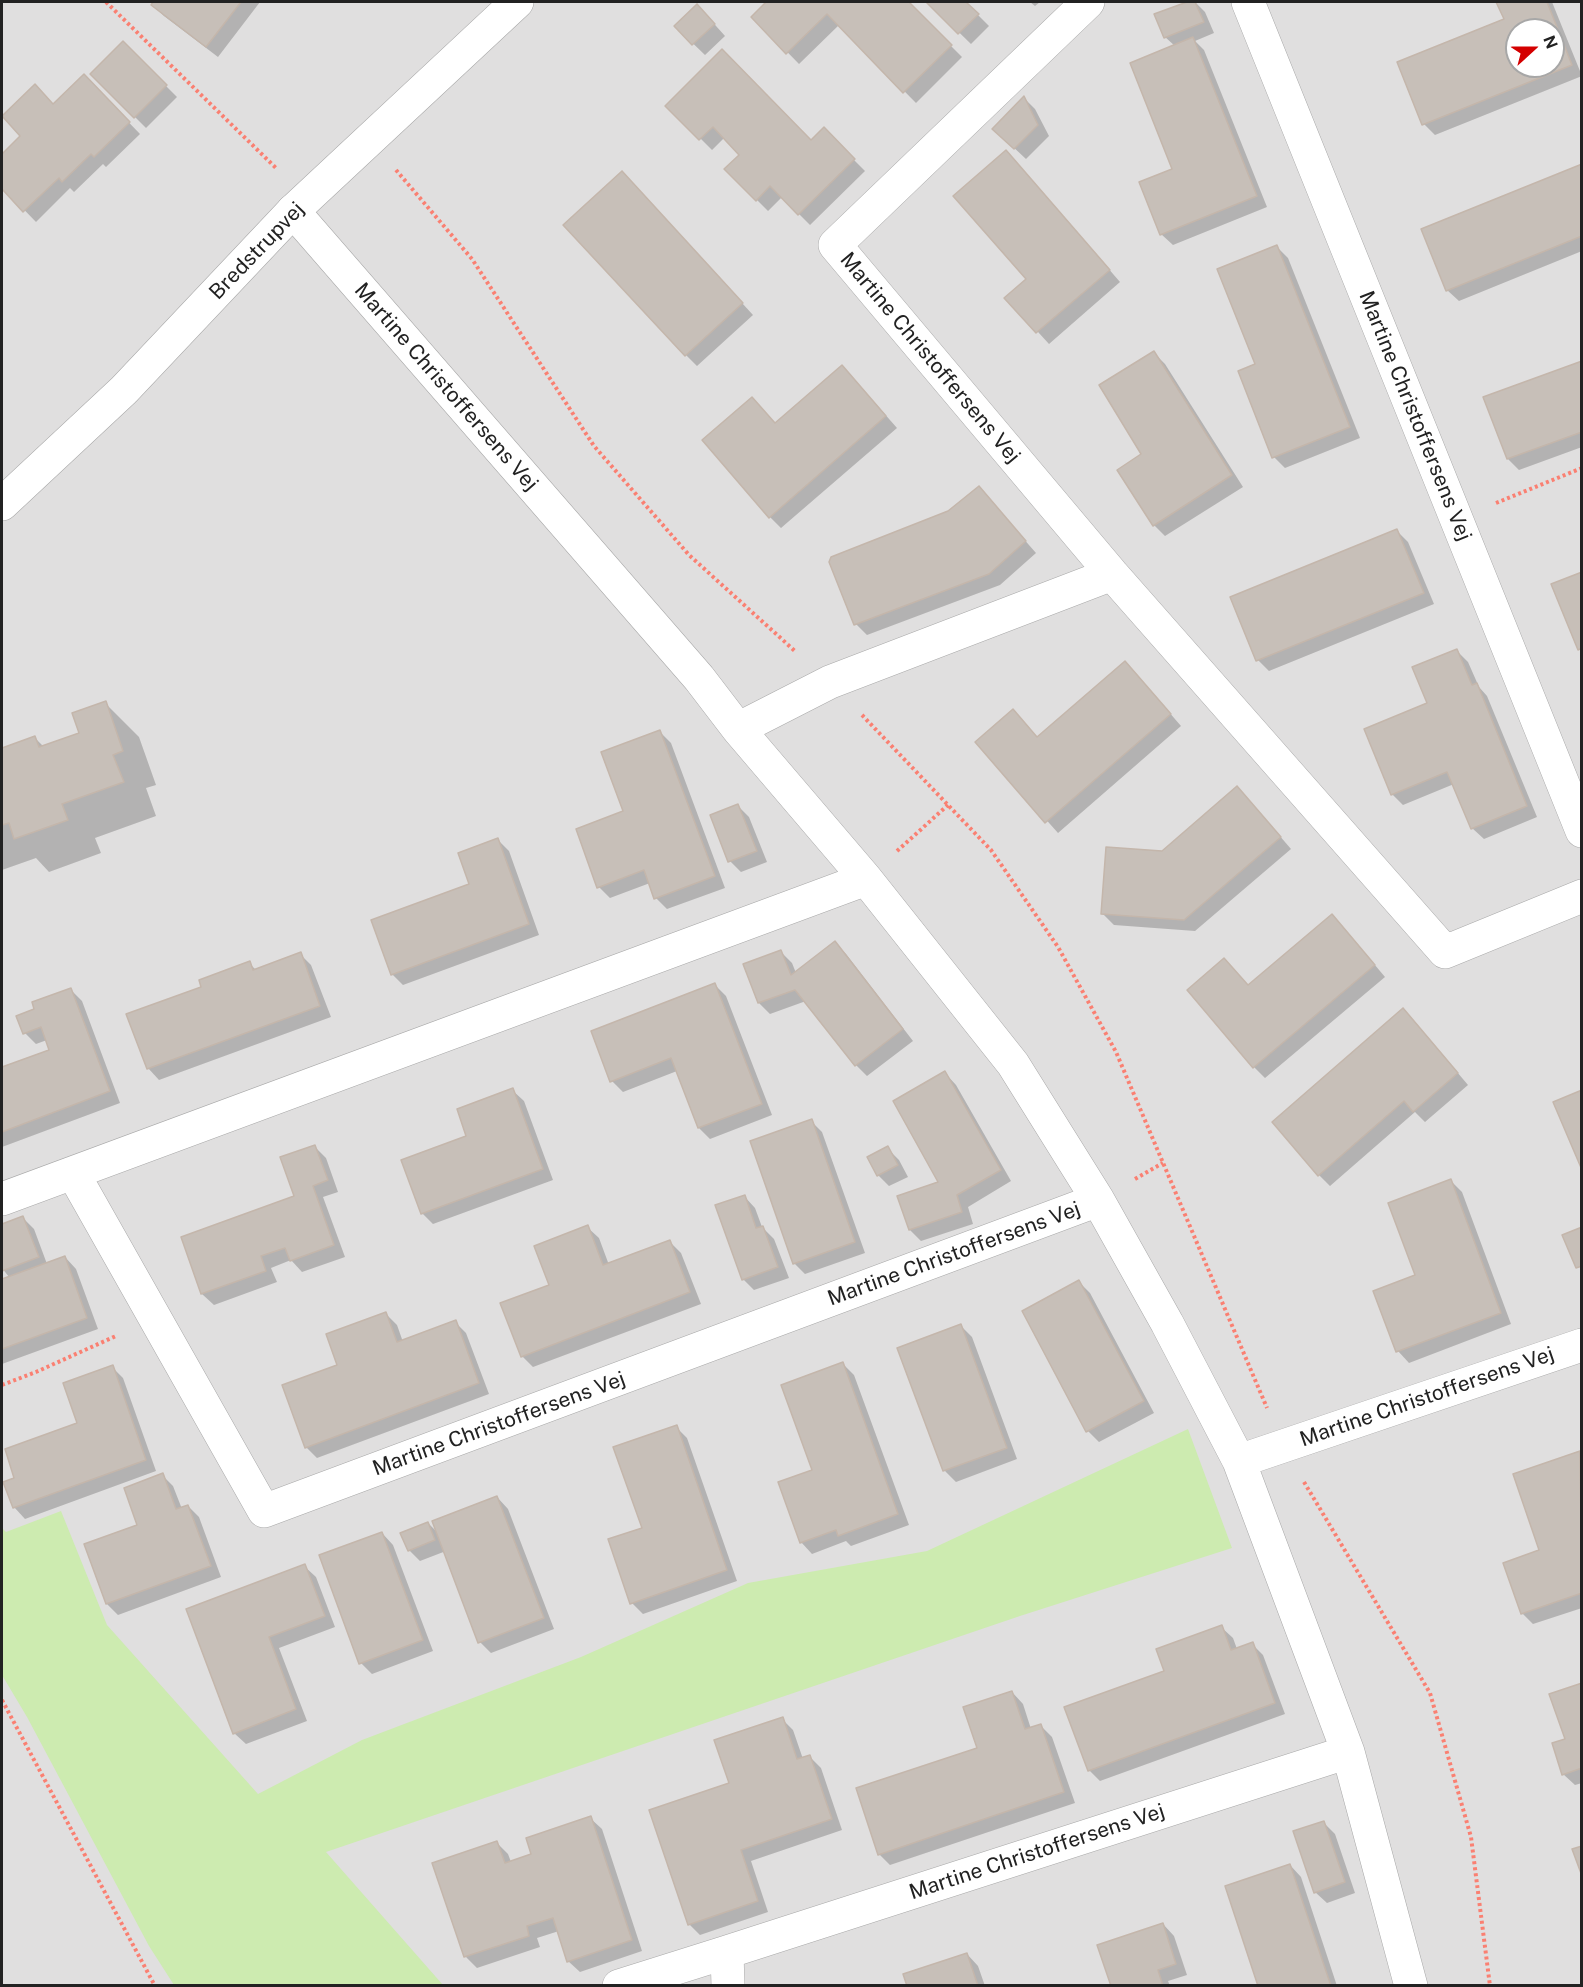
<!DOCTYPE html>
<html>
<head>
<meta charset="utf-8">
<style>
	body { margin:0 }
	#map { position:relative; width:1583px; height:1987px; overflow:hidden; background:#f2efe9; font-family:"Public Sans",sans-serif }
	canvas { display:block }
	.frame { position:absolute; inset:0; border:3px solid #222; pointer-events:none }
	.north { position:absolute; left:1505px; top:18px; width:60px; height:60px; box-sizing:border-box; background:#fff; border:2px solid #a7a7a7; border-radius:50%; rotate:69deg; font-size:16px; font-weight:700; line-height:24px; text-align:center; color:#222 }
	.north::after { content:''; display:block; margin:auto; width:21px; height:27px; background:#d40000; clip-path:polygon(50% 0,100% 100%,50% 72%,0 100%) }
</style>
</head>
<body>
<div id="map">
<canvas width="1583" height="1987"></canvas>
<div class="frame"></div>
<div class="north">N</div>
</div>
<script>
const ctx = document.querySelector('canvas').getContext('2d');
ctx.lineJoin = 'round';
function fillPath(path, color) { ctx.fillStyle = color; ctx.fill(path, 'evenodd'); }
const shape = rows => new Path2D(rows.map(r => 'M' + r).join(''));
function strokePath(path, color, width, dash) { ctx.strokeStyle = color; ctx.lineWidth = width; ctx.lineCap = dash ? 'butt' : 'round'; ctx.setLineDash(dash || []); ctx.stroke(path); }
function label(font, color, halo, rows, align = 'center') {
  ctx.font = font + ' "Public Sans",sans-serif'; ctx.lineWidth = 4.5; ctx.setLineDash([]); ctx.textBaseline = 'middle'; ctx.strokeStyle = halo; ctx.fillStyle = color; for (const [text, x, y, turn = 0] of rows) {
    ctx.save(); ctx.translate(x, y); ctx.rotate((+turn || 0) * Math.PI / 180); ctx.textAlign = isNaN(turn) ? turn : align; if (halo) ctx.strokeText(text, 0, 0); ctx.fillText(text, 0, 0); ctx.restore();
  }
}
fillPath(shape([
	[2,2,1580,2,1582,6,1581,1985,2,1986],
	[1517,30,1553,30,1553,66,1517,66]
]), '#e0dfdf');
fillPath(shape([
	[1188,1429,1232,1548,1020,1616,326,1852,443,1985,174,1985,149,1946,27,1717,2,1675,2,1528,6,1532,61,1511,107,1625,258,1794,362,1740,581,1657,748,1583,927,1551]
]), '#cdebb0');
fillPath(shape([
	[155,2,260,2,218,57,164,16,153,5],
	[768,2,907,2,962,57,916,103,839,25,799,64,753,17],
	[928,2,965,2,989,26,971,44],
	[1030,2,1040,2,1035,6],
	[1191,2,1195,2,1205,12,1214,33,1195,41,1204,50,1267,207,1173,245,1161,234,1174,170,1175,46,1165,37,1156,15],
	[1498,2,1552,2,1582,76,1435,135,1424,124,1506,20],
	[1517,30,1553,30,1553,66,1517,66],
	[708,17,725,36,705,55,676,27],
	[123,43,177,97,146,128,92,74],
	[84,76,140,134,106,167,103,164,74,192,70,188,36,222,2,187,2,156],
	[1024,98,1035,109,1049,136,1026,159,994,129],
	[668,106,811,142,824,130,865,171,810,225,782,197,768,211,726,169,741,155,724,138,712,150],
	[1017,163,1120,282,1049,344,1007,298,1028,279],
	[1582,166,1582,251,1459,301,1447,290],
	[633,184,753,315,697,366,686,355],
	[1277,247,1288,258,1360,438,1285,468,1274,457,1257,365],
	[1153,352,1165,364,1243,487,1165,536,1154,525,1144,455],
	[1582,363,1582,447,1519,470,1508,459],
	[853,378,897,428,781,528,770,517],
	[979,488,1036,553,1000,585,867,635,856,624,949,512],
	[1397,531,1408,542,1434,604,1269,671,1258,660],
	[1457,651,1468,662,1479,687,1487,696,1537,817,1484,839,1472,828,1454,784,1403,805,1392,794,1429,704],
	[1136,674,1181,726,1058,833,977,742,1038,738],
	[105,703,139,737,156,785,146,788,156,816,95,838,101,853,49,872,36,858,2,870,2,749,35,738,44,747,81,734],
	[660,732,671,743,725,888,667,909,656,898,650,883,610,898,599,887,625,812],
	[1248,799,1291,849,1195,931,1114,925,1103,914,1163,852],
	[738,806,749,817,767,862,741,872,730,861],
	[498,840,509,851,539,935,403,985,392,974,471,885],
	[1343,927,1385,977,1265,1078,1254,1067,1248,987],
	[835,943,846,954,913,1041,867,1076,856,1065,806,1001,770,1014,759,1003,781,952,792,963,796,973],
	[300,954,311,965,331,1017,159,1080,148,1068,203,988,249,963,256,970],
	[715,985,726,996,772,1115,710,1139,699,1128,677,1071,623,1092,612,1081],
	[71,990,82,1001,120,1103,2,1147,2,1069,51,1051,47,1040,36,1044,25,1033,36,1010],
	[1414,1021,1468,1085,1425,1122,1415,1112,1330,1186,1319,1175],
	[945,1073,956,1085,1011,1181,968,1207,973,1224,921,1241,910,1230,899,1197,940,1183],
	[512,1090,524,1101,553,1180,433,1224,422,1213,468,1137],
	[811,1121,822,1132,865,1253,805,1274,794,1263],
	[315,1147,326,1158,338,1192,323,1197,345,1257,302,1272,291,1260,271,1268,277,1282,214,1305,202,1294,183,1238,296,1197],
	[887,1148,899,1160,908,1177,889,1186,878,1175],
	[1451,1181,1462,1192,1511,1324,1409,1363,1398,1351,1375,1291,1417,1276],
	[744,1196,755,1208,762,1227,774,1239,789,1278,754,1290,743,1279],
	[23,1218,34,1229,47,1264,65,1257,76,1269,98,1329,2,1364,2,1280,9,1277,2,1268,2,1226],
	[587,1227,599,1238,609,1265,670,1242,681,1253,701,1304,533,1367,522,1356,551,1286],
	[1079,1282,1090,1293,1154,1413,1099,1442,1088,1431,1024,1312],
	[385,1313,397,1325,403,1342,455,1322,466,1333,489,1394,317,1458,306,1447],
	[961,1326,972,1337,1017,1459,956,1482,945,1471,899,1349],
	[843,1364,854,1375,909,1525,851,1546,846,1541,812,1554,801,1542,814,1471],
	[112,1367,123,1378,156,1471,25,1519,14,1507,16,1478,78,1423],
	[676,1427,687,1438,737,1581,643,1614,632,1603,644,1529],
	[1580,1453,1582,1608,1533,1624,1522,1613,1541,1551,1515,1475],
	[162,1475,173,1486,182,1509,188,1506,199,1517,221,1577,118,1615,107,1604],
	[497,1497,508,1509,554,1629,491,1653,480,1642,446,1551,420,1561,409,1550,428,1523,439,1534],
	[382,1533,393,1545,433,1651,372,1674,361,1663],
	[304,1566,316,1577,335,1627,279,1648,307,1721,246,1744,234,1733,187,1610],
	[1221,1627,1233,1638,1237,1649,1252,1644,1263,1655,1285,1714,1100,1781,1089,1770,1166,1671],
	[1582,1685,1582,1783,1575,1785,1563,1774,1566,1740],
	[1012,1692,1023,1704,1031,1729,1041,1726,1052,1737,1075,1803,890,1865,879,1854,979,1749],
	[782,1719,793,1730,803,1759,810,1757,821,1768,842,1830,751,1861,768,1912,700,1935,689,1924,730,1784],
	[590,1818,602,1829,642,1951,580,1972,568,1961,559,1931,537,1938,540,1947,477,1968,466,1957,434,1864,497,1843,508,1854,511,1862,533,1855],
	[1324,1823,1335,1834,1355,1893,1327,1903,1315,1892],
	[1290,1865,1301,1877,1337,1986,1260,1986],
	[1163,1924,1174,1936,1187,1975,1168,1981,1170,1986,1113,1986],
	[967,1954,978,1966,985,1986,908,1986]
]), '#0003');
const building = shape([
	[153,2,241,2,206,47,151,5,153,2],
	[766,2,909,2,952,45,903,93,827,14,786,54,751,17,766,2],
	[926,2,966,2,979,14,958,34,926,2],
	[1187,2,1195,2,1204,22,1164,38,1154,14,1187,2],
	[1496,2,1547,2,1572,65,1422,125,1397,62,1504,19,1496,2],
	[1517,30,1553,30,1553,66,1517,66,1517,30],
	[697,4,715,24,692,45,674,26,697,4],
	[1193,37,1257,196,1160,235,1139,182,1172,169,1130,63,1193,37],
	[123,41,167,85,134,118,90,74,123,41],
	[722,49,811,140,824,127,855,159,798,215,770,186,756,201,724,169,739,155,713,127,699,140,665,106,722,49],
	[84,74,130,122,94,157,91,154,62,182,59,178,23,212,2,189,2,154,20,136,2,116,35,84,53,104,84,74],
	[1024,96,1038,125,1014,149,992,129,1024,96],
	[1006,150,1110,270,1036,333,1004,298,1026,279,953,196,1006,150],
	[1582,164,1582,236,1446,291,1421,229,1582,164],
	[622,171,743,303,685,356,563,225,622,171],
	[1277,245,1350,427,1272,458,1238,371,1255,364,1217,269,1277,245],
	[1154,351,1232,475,1153,526,1117,470,1141,454,1099,385,1154,351],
	[1582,361,1582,432,1507,459,1483,397,1582,361],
	[842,365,886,416,769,518,702,440,752,397,775,423,842,365],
	[979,486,1026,541,989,574,854,625,829,562,831,557,948,511,979,486],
	[1397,529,1424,593,1256,661,1230,597,1397,529],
	[1582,572,1582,648,1578,650,1551,584,1582,572],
	[1457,649,1472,685,1477,683,1527,806,1471,829,1447,772,1391,795,1364,729,1427,703,1412,667,1457,649],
	[1125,661,1171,714,1045,823,975,742,1013,709,1037,737,1125,661],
	[106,701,123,751,113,755,124,782,62,804,68,820,14,839,9,823,2,825,2,748,35,736,39,747,79,733,72,713,106,701],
	[660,730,715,876,654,899,644,870,597,888,576,829,623,811,601,752,660,730],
	[1237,786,1281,837,1184,920,1101,914,1106,847,1162,851,1237,786],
	[738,804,757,851,728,862,710,815,738,804],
	[498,838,529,924,391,975,371,920,469,884,458,853,498,838],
	[1332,914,1375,965,1253,1068,1187,990,1224,958,1248,985,1332,914],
	[835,941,903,1029,855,1066,795,990,758,1003,743,964,781,950,791,975,835,941],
	[301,952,320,1006,147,1069,126,1014,201,987,199,980,250,961,253,970,301,952],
	[715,983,762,1104,698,1128,671,1058,610,1082,591,1031,715,983],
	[71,988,110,1091,2,1132,2,1067,49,1050,41,1027,23,1034,16,1016,34,1009,32,1002,71,988],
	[1403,1008,1458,1073,1413,1112,1404,1101,1318,1176,1272,1122,1403,1008],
	[945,1071,1001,1170,957,1195,962,1212,909,1230,897,1196,938,1182,893,1101,945,1071],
	[513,1088,543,1169,421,1214,401,1160,466,1136,457,1109,513,1088],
	[1582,1090,1582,1170,1553,1102,1582,1090],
	[812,1119,855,1242,793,1264,750,1141,812,1119],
	[315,1145,328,1180,313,1186,334,1245,290,1261,285,1248,261,1256,266,1271,201,1294,181,1237,294,1196,280,1157,315,1145],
	[888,1146,898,1165,877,1176,867,1157,888,1146],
	[1451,1179,1501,1313,1396,1352,1373,1291,1415,1275,1388,1203,1451,1179],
	[745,1195,756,1228,763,1226,778,1267,742,1280,715,1205,745,1195],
	[23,1216,39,1257,2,1271,2,1224,23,1216],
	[588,1225,603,1265,670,1240,690,1292,521,1357,500,1303,549,1285,534,1246,588,1225],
	[1582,1227,1582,1266,1576,1268,1562,1235,1582,1227],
	[65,1256,87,1318,2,1349,2,1279,65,1256],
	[1079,1280,1144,1401,1086,1432,1022,1311,1079,1280],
	[386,1312,397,1342,456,1320,479,1383,305,1448,282,1385,337,1365,326,1334,386,1312],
	[961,1324,1007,1448,943,1471,897,1348,961,1324],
	[843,1362,898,1514,838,1536,836,1530,800,1543,778,1482,812,1470,781,1385,843,1362],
	[113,1365,146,1460,13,1508,3,1482,14,1478,5,1449,77,1423,63,1383,113,1365],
	[677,1425,727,1570,630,1604,608,1539,642,1528,613,1447,677,1425],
	[1580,1451,1582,1593,1521,1614,1503,1563,1539,1550,1513,1474,1580,1451],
	[163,1473,176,1509,188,1505,211,1566,106,1604,84,1544,137,1525,124,1488,163,1473],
	[497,1496,544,1618,478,1643,432,1521,497,1496],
	[428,1522,435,1540,408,1551,400,1533,428,1522],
	[382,1532,423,1640,359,1664,319,1555,382,1532],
	[305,1564,325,1616,269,1637,296,1709,233,1734,186,1609,305,1564],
	[1222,1625,1231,1650,1253,1642,1275,1703,1088,1771,1064,1707,1164,1671,1156,1649,1222,1625],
	[1582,1683,1582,1768,1562,1775,1552,1743,1565,1739,1549,1694,1582,1683],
	[1012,1691,1025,1729,1041,1724,1064,1792,878,1855,856,1788,977,1748,963,1707,1012,1691],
	[783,1717,797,1759,810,1755,832,1819,741,1850,758,1901,688,1925,649,1810,729,1783,714,1740,783,1717],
	[591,1816,632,1940,567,1962,553,1918,527,1926,529,1936,464,1957,432,1863,497,1841,505,1863,531,1854,526,1838,591,1816],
	[1324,1821,1345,1882,1314,1893,1293,1831,1324,1821],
	[1582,1846,1582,1876,1572,1849,1582,1846],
	[1290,1864,1331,1986,1258,1986,1225,1886,1290,1864],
	[1163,1923,1176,1964,1158,1970,1163,1986,1111,1986,1097,1945,1163,1923],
	[967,1953,978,1986,907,1986,903,1974,967,1953]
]);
fillPath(building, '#c7bfb8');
strokePath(building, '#c4b6ab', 1.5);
const minor = shape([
	[1088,2,835,245,1112,574,1445,952,1582,896],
	[1248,2,1582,831],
	[293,211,699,678,738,729,866,879,1013,1064,1098,1200,1167,1323,1239,1461,1348,1752,1411,1986],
	[738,729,830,682,1112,574],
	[73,1173,264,1511,1098,1200],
	[2,1199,866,879],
	[1239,1461,1582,1345],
	[619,1986,727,1952],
	[728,1986,727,1952,1348,1752]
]);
const tertiary = shape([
	[2,504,124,390,293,211,517,2]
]);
strokePath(minor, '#a9a9a9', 34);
strokePath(tertiary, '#a9a9a9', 34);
strokePath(shape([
	[106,2,277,169],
	[396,170,472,259,594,446,689,555,796,652],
	[1496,503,1582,468],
	[862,715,991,850,1058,947,1116,1052,1267,1408],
	[897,851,948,805],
	[1135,1179,1163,1163],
	[2,1385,36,1372,116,1336],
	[1304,1482,1430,1693,1471,1837,1490,1986],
	[2,1700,155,1986]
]), '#fa8072', 4, [3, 3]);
strokePath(minor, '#fff', 33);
strokePath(tertiary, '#fff', 33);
label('21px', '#222', '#fff', [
	["Bredstrupvej",257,251,-46],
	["Martine Christoffersens Vej",930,358,50],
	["Martine Christoffersens Vej",446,387,49],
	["Martine Christoffersens Vej",1415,416,68],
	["Martine Christoffersens Vej",954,1254,-20],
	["Martine Christoffersens Vej",1427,1397,-19],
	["Martine Christoffersens Vej",499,1424,-20],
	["Martine Christoffersens Vej",1037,1852,-18]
]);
</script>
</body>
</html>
